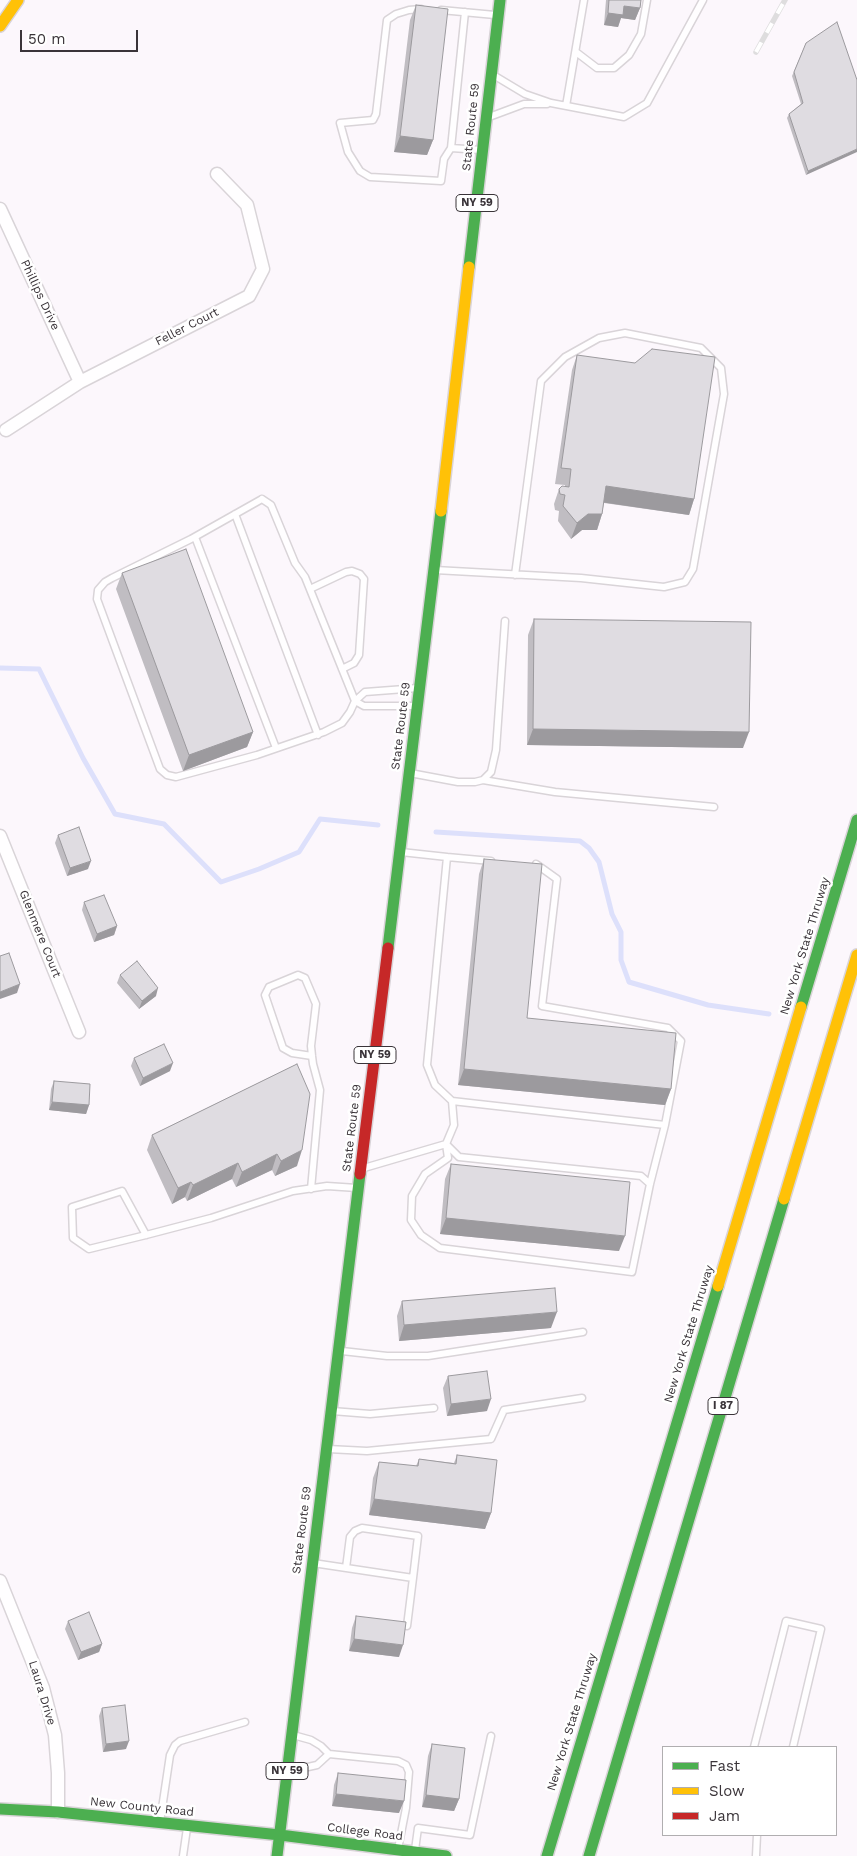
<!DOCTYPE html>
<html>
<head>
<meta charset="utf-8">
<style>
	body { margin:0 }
	#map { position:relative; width:857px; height:1856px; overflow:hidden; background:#fcf7fc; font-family:"Work Sans",sans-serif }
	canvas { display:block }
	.legend { position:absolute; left:662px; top:1746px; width:175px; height:90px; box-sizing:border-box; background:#fff; border:1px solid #b0aeb0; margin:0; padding:6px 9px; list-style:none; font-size:15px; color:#3a3439 }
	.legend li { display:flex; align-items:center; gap:10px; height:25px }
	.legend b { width:25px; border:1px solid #b0aeb0 }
	.scale { position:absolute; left:20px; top:30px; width:118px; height:22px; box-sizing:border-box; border:2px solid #3a3439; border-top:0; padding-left:6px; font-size:15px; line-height:18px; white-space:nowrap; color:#3a3439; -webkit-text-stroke:4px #fff; paint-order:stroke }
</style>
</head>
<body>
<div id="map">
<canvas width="857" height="1856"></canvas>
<ul class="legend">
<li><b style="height:6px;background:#4caf50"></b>Fast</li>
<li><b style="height:6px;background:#ffc107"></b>Slow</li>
<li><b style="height:6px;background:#c62828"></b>Jam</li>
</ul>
<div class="scale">50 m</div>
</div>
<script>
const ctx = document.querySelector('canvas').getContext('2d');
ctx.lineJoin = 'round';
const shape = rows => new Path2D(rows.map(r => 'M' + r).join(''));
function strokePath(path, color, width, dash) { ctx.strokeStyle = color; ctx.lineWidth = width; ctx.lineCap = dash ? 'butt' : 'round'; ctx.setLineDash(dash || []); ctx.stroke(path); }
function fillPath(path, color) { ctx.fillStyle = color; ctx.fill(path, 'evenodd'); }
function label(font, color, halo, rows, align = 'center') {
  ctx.font = font + ' "Work Sans",sans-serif'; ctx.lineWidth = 5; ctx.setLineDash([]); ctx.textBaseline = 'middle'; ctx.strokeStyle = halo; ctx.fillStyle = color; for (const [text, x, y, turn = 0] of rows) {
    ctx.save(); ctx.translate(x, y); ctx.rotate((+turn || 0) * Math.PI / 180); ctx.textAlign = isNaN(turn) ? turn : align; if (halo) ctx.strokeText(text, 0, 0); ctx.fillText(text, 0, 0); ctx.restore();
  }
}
strokePath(shape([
	[0,668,39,669,83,758,115,814,164,824,221,882,259,869,299,852,320,819,378,825],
	[436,832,580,841,589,848,599,862,612,914,621,932,621,960,629,982,708,1005,769,1014]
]), '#dde0fb', 5);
const lane = shape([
	[421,9,409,10,396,14,387,20,376,114,373,120,340,123,348,152,360,171,370,177,441,181,444,159,451,148,481,150],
	[441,10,495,15],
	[576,52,597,68,614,68,629,55,641,34,647,0],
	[495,76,525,94,551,103,624,117,647,103,703,0],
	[566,106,584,0],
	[489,117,524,104,547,104],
	[451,148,465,12],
	[262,499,271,505,295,563,305,577,355,701,350,712,342,723,324,732,257,755,176,777,167,775,160,769,97,599,98,590,105,582,112,578,191,539,262,499],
	[235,514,318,735],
	[195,537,276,748],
	[435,570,581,578,664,587,685,582,693,569,724,394,721,368,701,348,625,333,599,338,565,357,541,381,515,575],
	[310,589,346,572,352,571,360,574,364,579,359,655,354,663,342,669],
	[415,706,364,706,355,701,365,692,418,688],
	[410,773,458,782,475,782,483,780,491,772,496,750,505,621],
	[483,780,555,792,714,807],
	[401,852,447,857,427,1065,435,1085,452,1101,454,1125,446,1144,448,1158,425,1174,412,1196,411,1220,421,1235,440,1248,632,1272,650,1184,665,1125,681,1041,668,1028,542,1006,557,879,536,864],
	[447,857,491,861],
	[452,1101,665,1125],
	[446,1144,459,1157,641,1176,650,1184],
	[364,1168,446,1144],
	[311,1189,320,1090,313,1064,312,1056,311,1046,316,1004,305,978,298,975,269,987,265,995,283,1048,292,1053,312,1056],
	[146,1235,122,1191,72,1207,73,1238,89,1249,146,1235,211,1218,293,1191,327,1186,357,1188],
	[342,1351,387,1356,428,1356,583,1332],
	[332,1411,370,1414,434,1408],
	[328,1449,367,1451,491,1439,504,1410,582,1398],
	[313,1563,413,1578,407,1626],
	[346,1568,350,1537,355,1531,362,1528,418,1536,413,1578],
	[293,1735,311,1740,321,1746,329,1754,398,1761,406,1765,409,1772,406,1808,398,1849],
	[754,1747,786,1621,821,1629,793,1747],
	[290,1769,308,1767,317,1765,329,1754],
	[160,1822,170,1755,175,1745,180,1741,245,1722],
	[415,1850,418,1828,470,1835,491,1736],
	[183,1856,187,1828],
	[756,1856,757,1835]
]);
const street = shape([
	[0,209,80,382],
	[6,430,80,382,249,296,263,269,247,205,217,174],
	[0,836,79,1032],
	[0,1581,43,1688,55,1735,58,1773,58,1812]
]);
const fast = shape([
	[469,267,500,0],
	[388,948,441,511],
	[801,1007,857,820],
	[0,1809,58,1812,280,1835,446,1856],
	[277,1856,360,1174],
	[547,1856,718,1286],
	[589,1856,784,1199]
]);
const slow = shape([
	[0,26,18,0],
	[441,511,469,267],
	[784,1199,857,955],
	[718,1286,801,1007]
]);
const jam = shape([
	[360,1174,388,948]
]);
strokePath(lane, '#d9d4d8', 9);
strokePath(street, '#d9d4d8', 15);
strokePath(fast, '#d9d4d8', 14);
strokePath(slow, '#d9d4d8', 14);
strokePath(jam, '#d9d4d8', 14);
strokePath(lane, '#fffeff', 6);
strokePath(street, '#fffeff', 12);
strokePath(fast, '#4caf50', 11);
strokePath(slow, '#ffc107', 11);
strokePath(jam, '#c62828', 11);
const rail = shape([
	[756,52,785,0]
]);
strokePath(rail, '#deddde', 5.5);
strokePath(rail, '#fff', 4, [11]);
fillPath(shape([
	[606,0,641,0,640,8,635,20,621,18,618,27,604,25],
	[416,5,433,140,427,155,394,152,410,20],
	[806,43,857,80,806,175,787,118,789,114,801,104,792,76],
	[577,355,694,499,689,515,604,503,602,514,597,530,582,530,571,539,558,521,559,511,555,510,554,504,559,489,565,487,565,485,555,484,572,370],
	[122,573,253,732,247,747,183,771,116,589],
	[534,619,743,748,527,745,528,635],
	[58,835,88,869,67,876,55,843],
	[484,859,527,1018,671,1089,665,1105,458,1085,479,874],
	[84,902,117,926,114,935,94,942,82,910],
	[120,975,156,996,139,1009,117,983],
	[134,1058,170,1071,140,1086,131,1066],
	[297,1064,297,1166,275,1176,272,1170,236,1187,232,1179,187,1201,185,1197,172,1204,147,1150,152,1135],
	[54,1081,89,1105,86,1114,49,1110,51,1089],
	[451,1164,619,1251,440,1234,445,1179],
	[402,1301,551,1328,399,1341,397,1316],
	[448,1376,487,1411,447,1416,443,1388],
	[457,1455,491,1513,485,1529,369,1515,373,1478,379,1462,416,1466,419,1459,454,1463],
	[356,1616,399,1657,349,1651,352,1628],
	[68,1621,102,1644,99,1652,78,1660,65,1629],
	[102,1708,126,1749,103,1752,99,1716],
	[432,1744,459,1799,454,1811,422,1807,428,1756],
	[338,1773,399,1813,332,1806,334,1785]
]), '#c0bdc2');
fillPath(shape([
	[624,6,640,8,635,20,621,18,618,27,604,25,608,13],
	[400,136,433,140,427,155,394,152],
	[857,149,857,152,806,175,808,171],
	[606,486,694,499,689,515,600,502],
	[588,514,602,514,597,530,582,530,571,539,577,523],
	[533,729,749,732,743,748,527,745],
	[253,732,247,747,183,771,189,755],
	[91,861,88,869,67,876,70,868],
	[117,926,114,935,94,942,97,934],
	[20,984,17,993,0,999,0,992],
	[158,988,156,996,139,1009,142,1001],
	[173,1063,170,1071,140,1086,143,1078],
	[464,1069,671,1089,665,1105,458,1085],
	[52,1102,89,1105,86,1114,49,1110],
	[302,1150,297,1166,275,1176,281,1161],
	[277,1154,272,1170,236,1187,242,1172],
	[238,1163,232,1179,187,1201,193,1185],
	[191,1182,185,1197,172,1204,178,1188],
	[446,1218,625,1236,619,1251,440,1234],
	[557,1312,551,1328,399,1341,404,1325],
	[491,1399,487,1411,447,1416,451,1404],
	[374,1499,491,1513,485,1529,369,1515],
	[354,1639,403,1645,399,1657,349,1651],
	[102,1644,99,1652,78,1660,81,1652],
	[129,1741,126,1749,103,1752,106,1744],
	[336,1794,404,1801,399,1813,332,1806],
	[426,1795,459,1799,454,1811,422,1807]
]), '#9c9a9e');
const building = shape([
	[609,0,641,0,640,8,624,6,623,15,608,13,609,0],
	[416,5,448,9,433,140,400,136,416,5],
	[837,22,857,80,857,149,808,171,789,114,803,103,794,72,806,43,837,22],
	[652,349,715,357,694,499,606,486,602,514,588,514,577,523,563,506,565,495,560,494,559,489,562,486,569,487,571,469,561,468,577,355,635,363,652,349],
	[186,549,253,732,189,755,122,573,186,549],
	[534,619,751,622,749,732,533,729,534,619],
	[79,827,91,861,70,868,58,835,79,827],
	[484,859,542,864,527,1018,676,1033,671,1089,464,1069,484,859],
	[104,895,117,926,97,934,84,902,104,895],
	[9,953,20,984,0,992,0,956,9,953],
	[137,961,158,988,142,1001,120,975,137,961],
	[164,1044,173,1063,143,1078,134,1058,164,1044],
	[297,1064,310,1094,302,1150,281,1161,277,1154,242,1172,238,1163,193,1185,191,1182,178,1188,152,1135,297,1064],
	[54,1081,90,1084,89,1105,52,1102,54,1081],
	[451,1164,630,1182,625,1236,446,1218,451,1164],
	[555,1288,557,1312,404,1325,402,1301,555,1288],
	[487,1371,491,1399,451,1404,448,1376,487,1371],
	[457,1455,497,1460,491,1513,374,1499,379,1462,418,1466,419,1459,456,1464,457,1455],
	[89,1612,102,1644,81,1652,68,1621,89,1612],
	[356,1616,406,1622,403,1645,354,1639,356,1616],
	[125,1705,129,1741,106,1744,102,1708,125,1705],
	[432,1744,465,1748,459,1799,426,1795,432,1744],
	[338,1773,406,1780,404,1801,336,1794,338,1773]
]);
fillPath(building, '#dfdce1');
strokePath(building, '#9c9a9e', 1);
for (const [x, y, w] of [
	[477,203,42],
	[375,1055,42],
	[723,1406,30],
	[287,1771,42]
]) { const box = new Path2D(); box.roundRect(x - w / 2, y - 8.5, w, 17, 4); ctx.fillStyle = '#fff'; ctx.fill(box); strokePath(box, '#3a3439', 1); }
label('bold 11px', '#3a3439', null, [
	["NY 59",477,203],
	["NY 59",375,1055],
	["I 87",723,1406],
	["NY 59",287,1771]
]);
label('12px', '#3a3439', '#fff', [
	["State Route 59",471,127,-84],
	["Phillips Drive",40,295,65],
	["Feller Court",187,327,-27],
	["State Route 59",401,726,-83],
	["Glenmere Court",40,934,68],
	["New York State Thruway",805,946,-73],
	["State Route 59",352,1128,-83],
	["New York State Thruway",689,1334,-73],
	["State Route 59",302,1530,-83],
	["Laura Drive",42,1693,73],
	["New York State Thruway",572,1722,-73],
	["New County Road",142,1807,6],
	["College Road",365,1832,7]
]);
</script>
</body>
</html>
